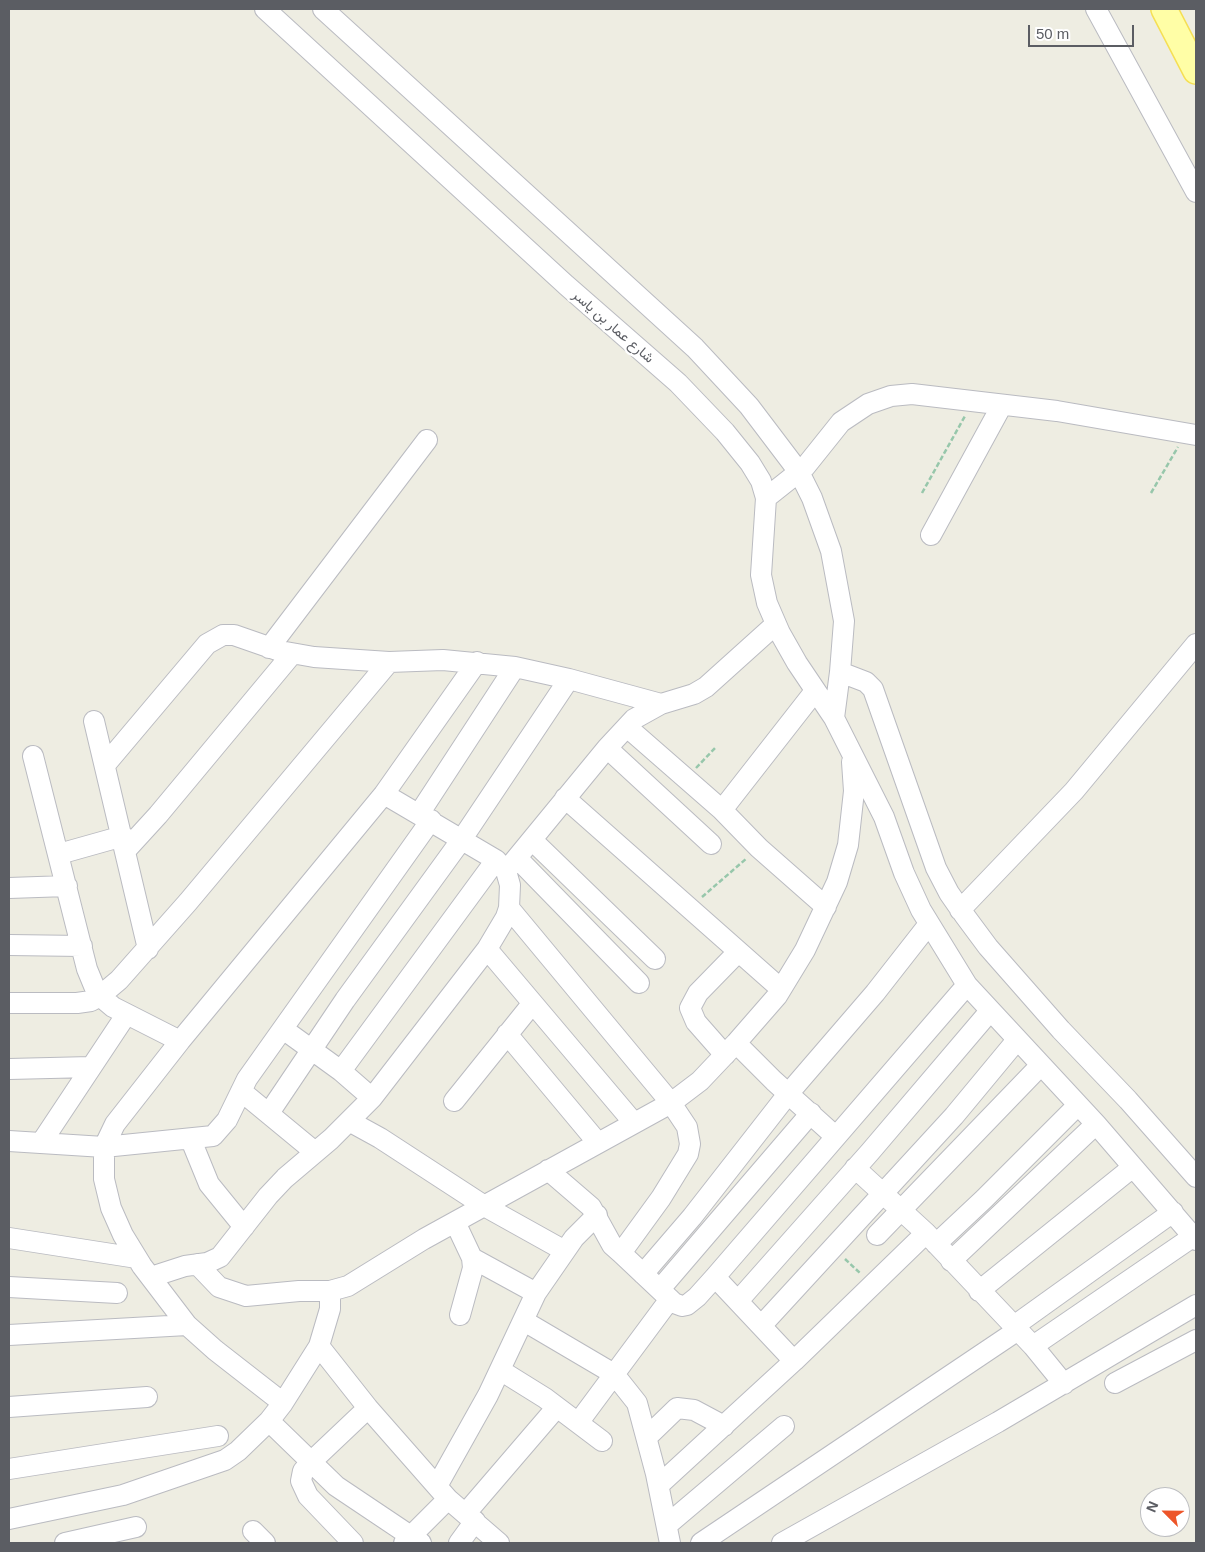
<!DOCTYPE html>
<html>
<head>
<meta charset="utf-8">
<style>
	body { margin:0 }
	#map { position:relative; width:1205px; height:1552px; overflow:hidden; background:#eeede2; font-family:Arial,sans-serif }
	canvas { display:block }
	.frame { position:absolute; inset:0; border:10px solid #5b5d63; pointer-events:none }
	.north { position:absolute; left:1140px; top:1487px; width:50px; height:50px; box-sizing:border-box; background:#fff; border:1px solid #bdbec1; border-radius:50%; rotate:293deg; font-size:14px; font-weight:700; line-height:20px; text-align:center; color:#5b5d63 }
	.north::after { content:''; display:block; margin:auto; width:18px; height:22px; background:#ed5529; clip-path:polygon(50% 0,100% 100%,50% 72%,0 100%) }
	.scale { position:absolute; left:1028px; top:25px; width:106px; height:22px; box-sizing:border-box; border:2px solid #5b5d63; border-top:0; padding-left:6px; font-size:15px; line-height:18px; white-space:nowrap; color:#5b5d63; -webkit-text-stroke:4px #fff; paint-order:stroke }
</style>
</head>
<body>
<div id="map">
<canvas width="1205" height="1552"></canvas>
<div class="frame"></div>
<div class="north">N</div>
<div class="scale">50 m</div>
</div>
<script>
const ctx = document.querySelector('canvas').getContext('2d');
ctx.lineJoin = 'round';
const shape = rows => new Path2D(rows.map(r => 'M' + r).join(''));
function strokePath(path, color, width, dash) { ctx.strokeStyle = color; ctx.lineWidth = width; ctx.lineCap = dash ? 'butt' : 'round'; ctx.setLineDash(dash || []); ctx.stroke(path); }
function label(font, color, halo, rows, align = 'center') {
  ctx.font = font + ' Arial,Vazirmatn,sans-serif'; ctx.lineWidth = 4.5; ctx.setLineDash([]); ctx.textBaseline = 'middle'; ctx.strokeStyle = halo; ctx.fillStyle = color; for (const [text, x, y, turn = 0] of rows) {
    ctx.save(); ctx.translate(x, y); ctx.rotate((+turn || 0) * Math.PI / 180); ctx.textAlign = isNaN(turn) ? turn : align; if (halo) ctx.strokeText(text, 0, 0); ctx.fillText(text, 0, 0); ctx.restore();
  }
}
const minor = shape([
	[265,9,566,285,678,383,725,432,750,463,761,481,766,498,761,575,767,603,780,633,797,663,834,718],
	[323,9,695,348,749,406,799,472,812,498,831,551,844,621,840,672,834,718,884,817,904,873,921,910,967,985,1096,1124,1196,1240],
	[1096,9,1196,192],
	[766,498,805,467,841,422,868,404,891,396,912,394,1057,411,1196,435],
	[931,535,1002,405],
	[269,648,427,440],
	[840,672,866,682,873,689,936,868,949,893,965,916,988,947,1061,1030,1128,1100,1196,1177],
	[94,721,148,949],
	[627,727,722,810,759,848,826,907],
	[607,748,711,844],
	[33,756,87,969,94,986,100,996,113,1007,180,1041],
	[105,765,207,644,223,635,234,635,280,651,314,657,389,662,443,660,515,667,569,679,661,704],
	[565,798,781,989],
	[722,810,815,691],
	[419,814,515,667],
	[533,841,655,959],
	[126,850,158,815,292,654],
	[59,854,123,836],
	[517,858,639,983],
	[506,871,607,748,634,719,661,704,694,694,706,687,776,624],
	[9,888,67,886],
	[509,908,671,1103,687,1127,690,1144,688,1154,661,1198,621,1253],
	[960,910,1074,791,1196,644],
	[9,945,82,946],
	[487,949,634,1123],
	[9,1003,77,1003,91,1001,100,996,119,980,188,902,389,662],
	[283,1029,341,1071,372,1098],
	[507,1034,598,1143],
	[736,1043,774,1081,835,1136],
	[725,1055,696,1022,690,1008,698,993,738,952],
	[9,1069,91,1067],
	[341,1071,496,860],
	[241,1091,315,1152],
	[454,1101,532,1004],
	[269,1113,345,1000,462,839,569,679],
	[349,1121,380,1138,486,1207,565,1251],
	[191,1140,209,1184,244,1227],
	[9,1141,104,1147,213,1136,227,1120,247,1079,431,820],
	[41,1143,126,1015],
	[855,1168,926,1233,1033,1346,1064,1384],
	[548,1170,591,1207,612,1245,621,1253,674,1303,682,1306,687,1305,697,1297,715,1277,967,985],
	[455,1222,472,1258,473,1268,460,1315],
	[877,1235,1041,1065],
	[9,1238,137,1258],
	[936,1244,984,1199,1078,1105],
	[472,1258,536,1293],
	[951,1261,1096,1124],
	[197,1264,219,1287,246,1296,299,1291,330,1291,348,1286,424,1239,671,1103,700,1081,736,1043,777,996,805,950,837,882,848,845,854,791,852,762],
	[643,1274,692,1217,788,1094,875,993,929,924],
	[151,1277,185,1266,207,1263,220,1257,268,1196,285,1178,331,1139,372,1098,487,949,506,917,509,908,510,885,506,871,496,860,384,794],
	[715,1277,794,1361],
	[9,1287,117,1293],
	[660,1289,811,1113],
	[979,1291,1133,1167],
	[738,1301,870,1152,990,1011],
	[524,1321,614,1374,637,1403,656,1474,670,1543],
	[761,1326,954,1116,1017,1040],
	[1014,1326,1173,1212],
	[9,1335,187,1325],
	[319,1346,368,1408,448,1499,499,1543],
	[1033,1346,1194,1236],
	[500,1370,545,1398,602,1441],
	[1115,1383,1196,1340],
	[283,1403,215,1350,187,1325,142,1266,123,1235,111,1208,104,1179,104,1147,115,1124,180,1041,384,794,477,662],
	[9,1407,147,1397],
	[269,1421,336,1486,421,1543],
	[578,1423,670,1299],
	[647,1437,677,1408,694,1410,724,1426],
	[9,1469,218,1436],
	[659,1485,794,1361,926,1233],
	[437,1486,488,1395,536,1293,574,1238,597,1215],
	[466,1513,557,1407],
	[9,1519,123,1495,225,1460,238,1451,269,1421,283,1403,319,1346,330,1309,330,1291],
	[667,1525,784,1426],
	[253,1531,265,1543],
	[65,1543,136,1527],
	[353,1543,308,1496,301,1481,303,1471,312,1461,368,1408],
	[404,1543,448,1499],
	[459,1543,475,1521],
	[701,1543,1018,1330],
	[782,1543,998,1422,1196,1305]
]);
const major = shape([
	[1164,9,1196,71]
]);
strokePath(minor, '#babbc1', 22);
strokePath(major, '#f5df54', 28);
strokePath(shape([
	[922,493,965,416],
	[1151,493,1178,447],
	[696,768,716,747],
	[702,897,747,858],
	[845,1259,861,1274]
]), '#97c7ab', 2.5, [5, 2.5]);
strokePath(minor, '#fff', 20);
strokePath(major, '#fffea6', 25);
label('14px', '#5b5d63', '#fff', [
	["شارع عمار بن ياسر",613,327,41]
]);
</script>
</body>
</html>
